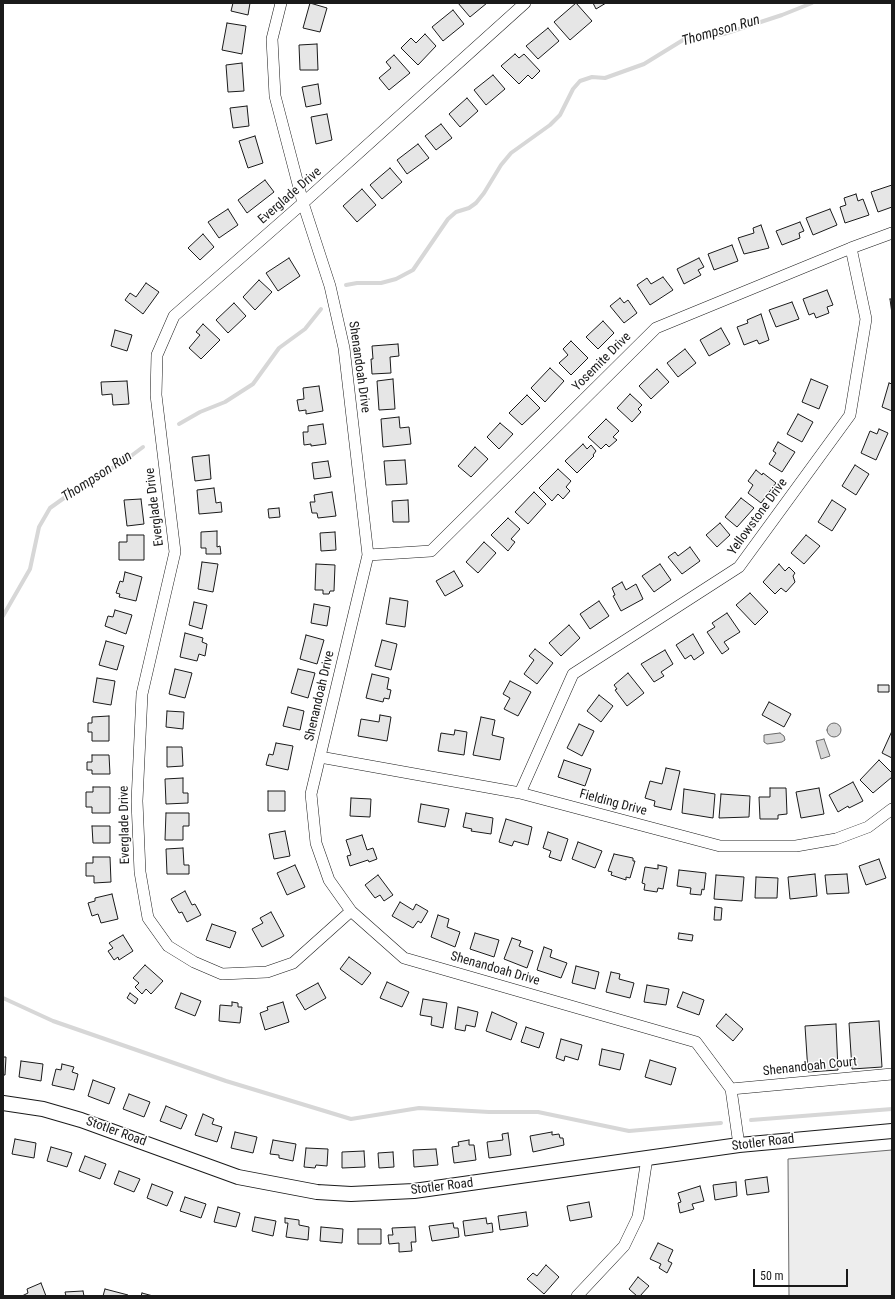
<!DOCTYPE html>
<html>
<head>
<meta charset="utf-8">
<style>
	body { margin:0 }
	#map { position:relative; width:895px; height:1299px; overflow:hidden; background:#fff; font-family:"Roboto Condensed",sans-serif }
	canvas { display:block }
	.frame { position:absolute; inset:0; border:4px solid #1a1a1a; pointer-events:none }
	.scale { position:absolute; left:753px; top:1269px; width:95px; height:18px; box-sizing:border-box; border:2px solid #1a1a1a; border-top:0; padding-left:5px; font-size:12px; line-height:14px; white-space:nowrap; color:#1a1a1a; -webkit-text-stroke:3px #fff; paint-order:stroke }
</style>
</head>
<body>
<div id="map">
<canvas width="895" height="1299"></canvas>
<div class="frame"></div>
<div class="scale">50 m</div>
</div>
<script>
const ctx = document.querySelector('canvas').getContext('2d');
ctx.lineJoin = 'round';
function fillPath(path, color) { ctx.fillStyle = color; ctx.fill(path, 'evenodd'); }
const shape = rows => new Path2D(rows.map(r => 'M' + r).join(''));
function strokePath(path, color, width, dash) { ctx.strokeStyle = color; ctx.lineWidth = width; ctx.lineCap = dash ? 'butt' : 'round'; ctx.setLineDash(dash || []); ctx.stroke(path); }
function label(font, color, halo, rows, align = 'center') {
  ctx.font = font + ' "Roboto Condensed",sans-serif'; ctx.lineWidth = 3; ctx.setLineDash([]); ctx.textBaseline = 'middle'; ctx.strokeStyle = halo; ctx.fillStyle = color; for (const [text, x, y, turn = 0] of rows) {
    ctx.save(); ctx.translate(x, y); ctx.rotate((+turn || 0) * Math.PI / 180); ctx.textAlign = isNaN(turn) ? turn : align; if (halo) ctx.strokeText(text, 0, 0); ctx.fillText(text, 0, 0); ctx.restore();
  }
}
const built = shape([
	[892,1150,892,1296,789,1296,788,1159,892,1150]
]);
fillPath(built, '#ededed');
strokePath(built, '#6a6a6a', 1);
const water = shape([
	'827 730a7 7 0 1 1 14 0a7 7 0 1 1-14 0Z',
	[780,733,784,736,785,740,782,742,767,744,764,742,764,735,780,733],
	[824,739,830,756,821,759,816,741,824,739]
]);
fillPath(water, '#d7d7d7');
strokePath(water, '#6a6a6a', 1);
strokePath(shape([
	[346,285,357,283,381,283,396,279,413,270,448,219,456,212,469,208,476,203,484,193,501,165,511,153,550,125,560,115,573,89,580,81,592,77,605,78,644,64,683,40,724,34,782,15,812,3],
	[179,424,200,412,225,402,253,384,279,348,305,329,321,309],
	[3,616,30,569,39,527,50,508,85,483,123,462,143,447],
	[3,998,53,1021,226,1081,351,1119,419,1108,489,1112,538,1112,629,1131,721,1123],
	[751,1120,892,1109]
]), '#d7d7d7', 4);
const building = shape([
	[233,3,250,3,248,15,231,11,233,3],
	[310,3,327,8,320,32,303,28,310,3],
	[458,3,487,3,470,17,458,3],
	[576,3,592,21,570,40,554,22,576,3],
	[593,3,606,3,596,9,593,3],
	[453,10,464,24,443,41,432,27,453,10],
	[227,23,246,26,242,54,222,50,227,23],
	[548,28,559,41,538,59,526,46,548,28],
	[425,34,436,46,418,65,401,48,411,38,416,43,425,34],
	[317,44,318,70,300,70,299,45,317,44],
	[515,54,519,58,524,54,540,71,532,79,528,75,519,84,501,66,515,54],
	[394,55,410,73,389,90,379,78,391,68,386,62,394,55],
	[242,63,244,91,228,92,226,65,242,63],
	[493,75,505,89,486,105,474,90,493,75],
	[318,84,321,104,306,107,302,87,318,84],
	[467,98,478,111,460,127,449,114,467,98],
	[247,106,249,126,233,128,230,108,247,106],
	[327,114,332,140,316,144,311,117,327,114],
	[441,124,452,138,436,150,425,136,441,124],
	[255,136,263,163,248,168,239,141,255,136],
	[418,144,429,158,407,174,397,160,418,144],
	[390,168,402,182,382,199,370,185,390,168],
	[265,180,274,192,247,213,238,200,265,180],
	[892,185,892,207,878,212,871,192,892,185],
	[362,189,376,205,357,222,343,206,362,189],
	[856,194,858,201,863,199,869,215,845,223,840,207,846,205,844,198,856,194],
	[228,209,238,225,219,238,208,222,228,209],
	[830,209,837,225,813,235,806,218,830,209],
	[800,222,804,231,799,233,800,238,782,245,776,231,800,222],
	[761,225,769,248,744,254,738,238,754,233,753,228,761,225],
	[203,234,214,247,200,260,188,248,203,234],
	[732,245,738,261,714,270,708,254,732,245],
	[289,258,300,276,278,291,266,273,289,258],
	[699,258,704,267,698,270,701,275,684,284,677,269,699,258],
	[663,277,673,290,650,305,637,285,647,278,651,284,663,277],
	[259,280,272,292,255,310,243,297,259,280],
	[146,283,159,292,143,314,125,300,130,293,136,297,146,283],
	[827,290,833,305,827,307,829,313,816,318,814,313,809,315,803,299,827,290],
	[620,298,624,303,628,300,637,313,624,323,610,306,620,298],
	[890,299,892,299,892,314,890,299],
	[792,302,799,319,776,327,769,310,792,302],
	[234,303,246,316,228,333,216,320,234,303],
	[761,314,769,340,759,344,757,340,744,345,737,327,748,323,747,320,761,314],
	[603,321,614,333,598,349,586,337,603,321],
	[203,324,220,340,201,359,189,348,200,335,196,332,203,324],
	[721,328,730,344,709,356,700,340,721,328],
	[115,330,132,335,127,351,111,346,115,330],
	[571,341,588,358,571,375,559,363,568,355,563,349,571,341],
	[398,344,399,356,390,357,391,373,372,374,371,359,373,359,372,346,398,344],
	[685,349,696,363,678,377,667,363,685,349],
	[550,368,564,381,545,402,531,388,550,368],
	[657,369,669,382,651,399,639,386,657,369],
	[393,379,395,409,379,410,377,381,393,379],
	[811,379,828,386,819,409,802,402,811,379],
	[127,381,129,404,113,405,112,394,102,395,101,382,127,381],
	[889,383,892,384,892,411,882,407,889,383],
	[319,386,323,411,306,414,306,410,299,411,297,400,304,399,303,388,319,386],
	[630,394,642,405,638,409,641,412,632,422,617,408,630,394],
	[527,395,540,408,522,425,509,413,527,395],
	[798,414,813,422,802,442,787,434,798,414],
	[399,417,400,428,409,427,411,444,383,447,381,419,399,417],
	[606,419,619,431,613,437,617,440,609,447,606,444,601,449,588,437,606,419],
	[500,423,513,434,499,449,487,437,500,423],
	[323,424,326,444,311,446,311,444,304,445,303,432,308,432,308,426,323,424],
	[879,429,888,433,876,460,861,453,870,431,877,434,879,429],
	[778,442,795,452,782,472,769,464,776,453,773,451,778,442],
	[583,444,587,449,591,445,596,451,593,455,594,456,577,473,565,461,583,444],
	[475,447,488,459,471,477,458,466,475,447],
	[209,455,211,479,195,481,192,457,209,455],
	[405,460,407,484,386,485,384,461,405,460],
	[328,461,331,477,314,479,312,463,328,461],
	[855,465,869,474,856,495,842,486,855,465],
	[558,469,571,481,566,487,570,491,563,499,558,494,552,501,539,488,558,469],
	[756,470,762,475,763,473,776,483,761,503,748,493,753,485,748,481,756,470],
	[214,488,216,503,221,502,222,512,199,514,197,490,214,488],
	[332,492,336,516,318,518,317,513,312,513,310,502,315,502,314,495,332,492],
	[534,492,546,504,528,524,515,512,534,492],
	[741,498,754,508,737,527,725,517,741,498],
	[141,499,144,524,127,526,124,500,141,499],
	[408,500,409,522,393,522,392,501,408,500],
	[832,500,846,509,832,531,818,522,832,500],
	[279,508,280,517,269,518,268,509,279,508],
	[508,518,520,529,511,539,515,542,508,551,491,535,508,518],
	[720,523,730,535,717,547,706,535,720,523],
	[217,531,217,547,220,546,221,554,206,554,206,548,201,548,201,532,217,531],
	[335,532,336,550,321,551,320,533,335,532],
	[127,535,144,535,144,560,119,560,119,542,127,542,127,535],
	[806,535,820,546,804,564,791,553,806,535],
	[484,542,496,553,478,573,466,562,484,542],
	[690,547,700,561,682,574,668,557,675,552,678,556,690,547],
	[202,562,218,564,213,592,198,589,202,562],
	[316,564,335,565,334,591,330,591,329,594,323,594,323,590,315,590,316,564],
	[660,564,671,580,654,592,642,576,660,564],
	[779,564,785,571,789,567,795,573,793,576,795,582,786,592,781,588,775,594,763,582,779,564],
	[454,571,463,586,445,596,436,581,454,571],
	[125,572,142,577,136,601,119,597,120,594,116,593,120,581,123,582,125,572],
	[622,582,626,590,636,584,643,599,621,611,613,596,615,595,612,588,622,582],
	[750,593,768,612,755,625,736,605,750,593],
	[390,598,408,601,405,627,386,624,390,598],
	[599,601,609,616,590,629,580,614,599,601],
	[194,602,207,605,202,629,189,625,194,602],
	[314,604,330,607,327,626,311,623,314,604],
	[115,610,132,615,126,634,105,626,108,616,113,617,115,610],
	[727,613,740,632,724,642,729,649,722,654,707,632,715,627,712,623,727,613],
	[569,625,580,638,561,656,549,643,569,625],
	[185,633,203,638,202,642,207,644,205,656,199,654,197,661,180,657,185,633],
	[693,634,704,653,694,660,691,655,685,659,676,645,693,634],
	[306,635,324,640,317,664,300,659,306,635],
	[382,640,397,644,391,670,375,666,382,640],
	[106,641,124,646,117,670,99,665,106,641],
	[535,649,553,663,537,684,524,674,534,660,529,656,535,649],
	[665,650,673,664,661,672,664,676,654,682,641,664,665,650],
	[175,669,192,673,185,698,169,694,175,669],
	[298,669,315,673,308,698,291,693,298,669],
	[628,673,644,693,627,706,615,690,617,689,614,685,628,673],
	[372,674,389,678,387,689,391,690,389,699,384,698,383,702,366,698,372,674],
	[97,678,115,681,111,705,93,702,97,678],
	[510,681,531,692,518,716,504,709,510,698,503,694,510,681],
	[878,685,889,685,889,692,878,692,878,685],
	[599,695,613,706,601,722,587,711,599,695],
	[769,702,791,714,784,727,762,715,769,702],
	[288,707,304,711,300,730,283,726,288,707],
	[167,711,184,712,183,729,166,727,167,711],
	[380,715,391,717,387,741,358,736,361,719,379,722,380,715],
	[109,716,109,741,92,741,92,732,88,732,88,723,92,723,92,717,109,716],
	[481,717,495,720,492,735,504,738,500,760,473,755,481,717],
	[579,724,594,731,582,756,567,748,579,724],
	[455,730,467,732,464,755,438,751,441,733,454,735,455,730],
	[892,731,892,758,882,753,892,731],
	[276,743,293,746,288,770,266,765,269,754,273,755,276,743],
	[167,747,182,747,183,766,167,767,167,747],
	[92,755,109,755,110,774,92,774,92,770,87,770,87,762,92,762,92,755],
	[564,760,591,769,585,786,558,777,564,760],
	[879,760,892,773,892,777,873,793,860,780,879,760],
	[666,768,680,771,671,810,654,806,655,801,645,798,650,781,662,784,666,768],
	[183,778,183,793,188,793,188,803,166,804,165,779,183,778],
	[853,782,863,801,849,808,848,806,838,812,829,795,853,782],
	[93,787,110,787,110,813,92,813,92,807,86,807,86,792,93,792,93,787],
	[770,788,786,788,787,814,778,815,778,819,760,819,759,797,770,797,770,788],
	[819,788,824,814,801,818,796,792,819,788],
	[684,789,715,794,713,818,682,813,684,789],
	[268,791,285,791,285,811,268,811,268,791],
	[721,794,750,796,749,817,719,818,721,794],
	[351,798,371,799,370,817,350,816,351,798],
	[421,804,449,809,445,827,418,822,421,804],
	[166,813,189,813,189,826,183,826,183,840,165,840,166,813],
	[466,813,493,818,491,834,471,831,472,829,463,827,466,813],
	[506,819,532,827,528,845,514,841,512,846,499,842,506,819],
	[92,826,110,826,110,843,93,843,92,826],
	[285,831,290,856,274,859,269,834,285,831],
	[548,832,568,839,561,861,549,857,551,851,543,848,548,832],
	[362,835,367,850,373,848,377,859,369,862,368,860,350,866,347,856,351,855,346,840,362,835],
	[578,842,602,851,595,868,572,859,578,842],
	[183,848,184,865,189,865,189,874,167,874,166,849,183,848],
	[614,854,633,858,633,861,635,861,630,878,626,877,626,880,611,875,612,872,608,871,614,854],
	[93,857,110,857,111,882,94,883,94,876,86,876,86,863,93,863,93,857],
	[879,859,886,878,866,885,859,866,879,859],
	[295,865,305,887,287,895,277,873,295,865],
	[658,865,667,867,663,889,658,888,657,892,644,890,645,884,642,883,645,867,658,869,658,865],
	[679,870,706,873,704,890,702,889,701,895,690,894,691,888,677,886,679,870],
	[815,874,817,896,790,899,788,877,815,874],
	[847,874,849,893,827,894,825,875,847,874],
	[378,875,393,895,384,901,380,895,375,898,365,885,378,875],
	[716,875,744,877,742,901,714,899,716,875],
	[756,877,778,878,777,898,755,898,756,877],
	[185,891,192,905,195,904,201,915,187,922,182,912,179,913,171,899,185,891],
	[112,894,118,919,101,923,98,914,92,916,88,903,95,901,95,898,112,894],
	[400,902,413,910,416,904,428,911,421,923,418,921,413,928,392,916,400,902],
	[715,907,722,908,721,920,714,920,715,907],
	[271,912,284,936,262,947,252,929,263,923,260,918,271,912],
	[438,915,449,919,447,927,460,932,455,947,431,937,438,915],
	[212,924,236,932,230,948,206,940,212,924],
	[475,933,499,940,494,957,470,949,475,933],
	[679,933,693,935,692,941,678,939,679,933],
	[123,935,133,951,119,960,118,957,114,960,108,951,113,948,109,943,123,935],
	[512,938,521,941,519,946,533,951,527,968,504,959,512,938],
	[544,947,552,950,550,957,567,963,561,978,537,970,544,947],
	[349,957,371,973,362,985,340,969,349,957],
	[145,965,163,981,151,994,146,989,142,994,135,987,139,983,133,978,145,965],
	[576,966,599,972,595,989,572,983,576,966],
	[611,972,620,974,619,979,634,983,630,998,606,992,611,972],
	[387,982,409,992,402,1007,380,998,387,982],
	[318,983,326,998,305,1010,296,995,318,983],
	[647,985,669,989,666,1005,644,1002,647,985],
	[683,992,704,1000,699,1015,677,1007,683,992],
	[130,993,138,999,135,1004,127,998,130,993],
	[181,993,201,1001,195,1016,175,1008,181,993],
	[423,999,447,1003,443,1028,431,1025,432,1017,420,1015,423,999],
	[232,1002,238,1003,238,1007,242,1007,240,1023,219,1021,220,1005,232,1006,232,1002],
	[283,1002,289,1022,265,1030,260,1013,268,1010,267,1007,283,1002],
	[458,1007,478,1012,475,1027,466,1025,465,1031,455,1029,458,1007],
	[492,1012,517,1023,511,1040,486,1031,492,1012],
	[726,1014,743,1029,733,1041,716,1026,726,1014],
	[879,1021,882,1067,852,1069,849,1023,879,1021],
	[836,1024,838,1070,808,1072,805,1026,836,1024],
	[526,1027,544,1033,539,1048,521,1042,526,1027],
	[561,1039,582,1045,578,1060,565,1056,564,1061,556,1058,561,1039],
	[602,1049,624,1054,620,1070,599,1065,602,1049],
	[3,1057,6,1057,5,1075,3,1075,3,1057],
	[650,1060,676,1068,671,1085,645,1077,650,1060],
	[21,1061,43,1064,41,1081,19,1077,21,1061],
	[62,1064,74,1067,72,1072,78,1074,74,1090,52,1085,56,1069,61,1070,62,1064],
	[93,1080,115,1088,109,1104,88,1096,93,1080],
	[129,1094,150,1102,144,1117,123,1109,129,1094],
	[166,1106,187,1115,181,1129,160,1121,166,1106],
	[203,1114,214,1119,212,1124,222,1127,217,1142,195,1135,203,1114],
	[235,1132,257,1137,253,1153,231,1148,235,1132],
	[552,1132,552,1135,559,1134,560,1138,563,1138,564,1145,533,1152,530,1136,552,1132],
	[508,1133,511,1155,489,1158,487,1142,503,1140,502,1134,508,1133],
	[15,1139,36,1143,34,1158,12,1154,15,1139],
	[273,1140,296,1144,293,1161,279,1158,279,1155,270,1154,273,1140],
	[469,1140,469,1145,474,1145,476,1160,454,1163,452,1147,459,1146,458,1142,469,1140],
	[51,1147,72,1153,67,1167,47,1161,51,1147],
	[306,1148,328,1149,327,1166,316,1165,315,1168,304,1167,306,1148],
	[436,1149,438,1165,414,1167,413,1150,436,1149],
	[364,1151,365,1167,342,1168,342,1152,364,1151],
	[393,1152,394,1167,379,1168,378,1153,393,1152],
	[85,1156,106,1164,100,1179,79,1171,85,1156],
	[119,1171,140,1179,134,1192,114,1184,119,1171],
	[767,1177,769,1192,747,1195,745,1180,767,1177],
	[736,1182,737,1196,715,1200,713,1185,736,1182],
	[152,1184,173,1192,167,1206,147,1198,152,1184],
	[700,1186,704,1201,692,1204,694,1209,680,1213,678,1203,681,1202,678,1193,700,1186],
	[185,1197,206,1204,201,1218,180,1211,185,1197],
	[589,1202,592,1217,570,1221,567,1206,589,1202],
	[218,1207,240,1213,236,1227,214,1222,218,1207],
	[526,1212,528,1226,500,1230,498,1216,526,1212],
	[255,1217,276,1221,273,1236,252,1231,255,1217],
	[285,1218,299,1220,299,1225,309,1227,308,1240,286,1237,288,1223,285,1223,285,1218],
	[486,1218,487,1224,492,1223,493,1232,465,1236,463,1221,486,1218],
	[453,1223,454,1228,458,1228,459,1237,432,1241,429,1226,453,1223],
	[321,1227,343,1229,342,1243,320,1241,321,1227],
	[415,1227,416,1242,411,1242,412,1251,399,1252,399,1243,389,1244,388,1235,393,1235,392,1228,415,1227],
	[358,1229,381,1229,381,1244,358,1244,358,1229],
	[658,1243,673,1250,668,1261,672,1263,667,1273,659,1268,661,1264,650,1259,658,1243],
	[546,1265,559,1277,544,1294,527,1279,533,1273,537,1276,546,1265],
	[638,1277,649,1286,640,1296,637,1296,629,1289,638,1277],
	[41,1283,46,1296,22,1296,28,1293,27,1289,41,1283],
	[105,1289,128,1295,128,1296,103,1296,105,1289],
	[83,1291,84,1296,66,1296,65,1292,83,1291],
	[142,1293,153,1296,141,1296,142,1293]
]);
fillPath(building, '#e6e6e6');
strokePath(building, '#1a1a1a', 1);
const minor = shape([
	[281,3,272,39,275,96,303,203,330,286,344,348,368,555,311,794,316,843,329,880,351,911,404,958,696,1042,731,1089,739,1145],
	[368,555,431,551,656,328,851,248,892,233],
	[320,757,520,793,720,846,796,846,836,839,868,827,892,809],
	[520,793,573,674,739,567,850,415,866,319,851,248],
	[351,911,293,963,267,972,222,974,194,962,168,946,148,918,140,872,137,801,142,694,175,552,156,395,157,355,174,316,303,203,525,3],
	[731,1089,892,1074],
	[577,1296,624,1246,638,1217,647,1158]
]);
const tertiary = shape([
	[3,1103,43,1109,81,1120,238,1177,317,1192,351,1194,414,1191,739,1145,892,1131]
]);
strokePath(minor, '#1a1a1a', 12);
strokePath(tertiary, '#1a1a1a', 16);
strokePath(minor, '#fff', 11);
strokePath(tertiary, '#fff', 14);
label('13px', '#1a1a1a', '#fff', [
	["Everglade Drive",290,196,-41],
	["Yosemite Drive",602,362,-45],
	["Shenandoah Drive",359,367,82],
	["Everglade Drive",155,507,-97],
	["Yellowstone Drive",758,517,-54],
	["Shenandoah Drive",320,696,-77],
	["Fielding Drive",613,803,15],
	["Everglade Drive",125,825,-91],
	["Shenandoah Drive",495,969,16],
	["Shenandoah Court",810,1067,-6],
	["Stotler Road",116,1132,20],
	["Stotler Road",763,1143,-7],
	["Stotler Road",442,1187,-7]
]);
label('italic 14px', '#1a1a1a', '#fff', [
	["Thompson Run",721,31,-16],
	["Thompson Run",97,477,-33]
]);
</script>
</body>
</html>
